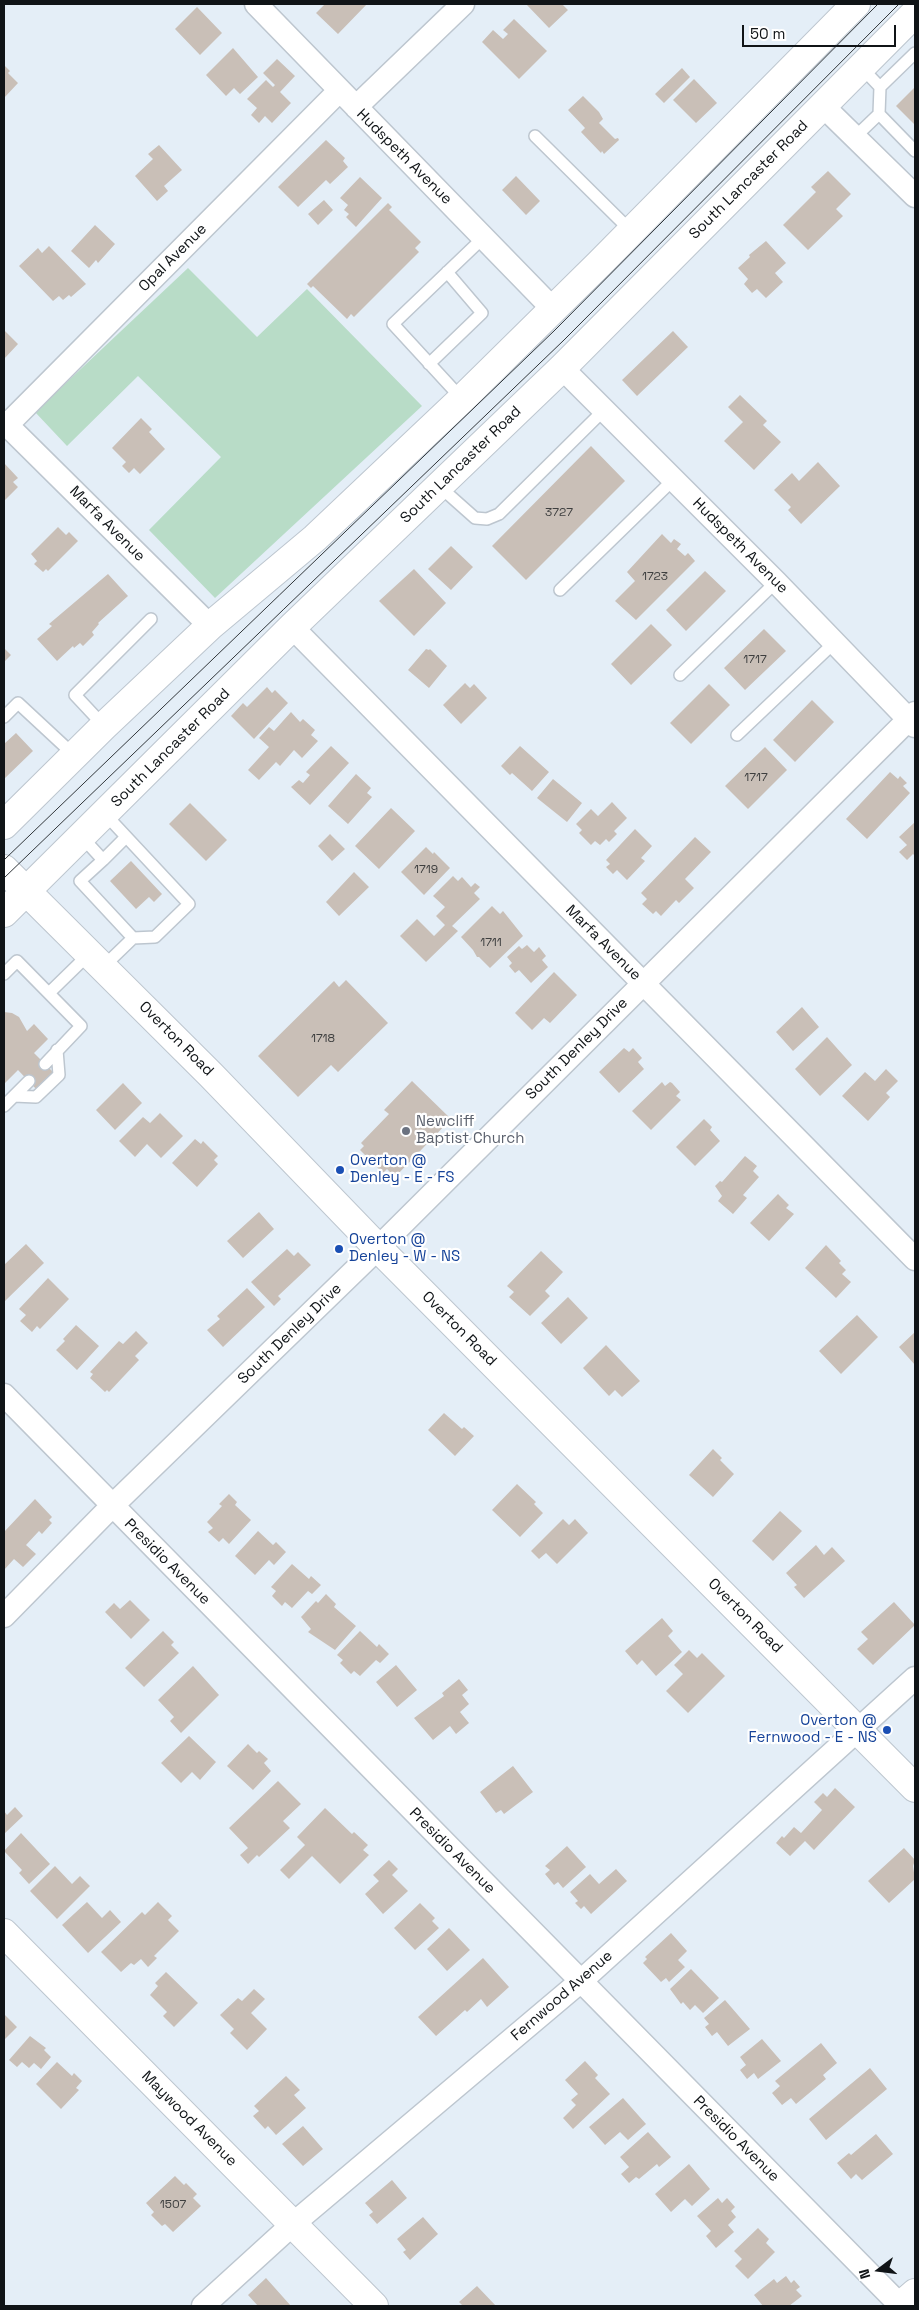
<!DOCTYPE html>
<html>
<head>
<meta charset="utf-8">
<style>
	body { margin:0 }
	#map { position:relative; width:919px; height:2310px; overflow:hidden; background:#e4eef7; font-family:"Space Grotesk",sans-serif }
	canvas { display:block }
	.frame { position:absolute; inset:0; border:5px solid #101417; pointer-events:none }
	.north { position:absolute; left:854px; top:2245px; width:50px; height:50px; -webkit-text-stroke:4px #fff; paint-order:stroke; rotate:255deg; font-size:14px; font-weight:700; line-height:20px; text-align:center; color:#101417 }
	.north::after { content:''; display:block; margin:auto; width:18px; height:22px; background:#101417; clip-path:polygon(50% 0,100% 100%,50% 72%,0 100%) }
	.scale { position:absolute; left:742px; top:25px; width:154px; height:22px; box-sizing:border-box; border:2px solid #101417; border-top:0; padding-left:6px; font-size:15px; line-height:18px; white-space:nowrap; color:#101417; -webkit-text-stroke:4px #fff; paint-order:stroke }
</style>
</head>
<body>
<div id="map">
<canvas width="919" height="2310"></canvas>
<div class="frame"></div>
<div class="north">N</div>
<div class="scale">50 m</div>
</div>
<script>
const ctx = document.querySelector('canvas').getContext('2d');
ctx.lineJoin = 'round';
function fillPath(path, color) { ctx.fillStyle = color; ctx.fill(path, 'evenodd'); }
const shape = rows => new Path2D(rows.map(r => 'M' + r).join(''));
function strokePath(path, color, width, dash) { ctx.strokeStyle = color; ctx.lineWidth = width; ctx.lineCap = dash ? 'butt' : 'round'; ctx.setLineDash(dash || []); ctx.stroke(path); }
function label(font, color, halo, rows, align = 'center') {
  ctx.font = font + ' "Space Grotesk",sans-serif'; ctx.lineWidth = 4.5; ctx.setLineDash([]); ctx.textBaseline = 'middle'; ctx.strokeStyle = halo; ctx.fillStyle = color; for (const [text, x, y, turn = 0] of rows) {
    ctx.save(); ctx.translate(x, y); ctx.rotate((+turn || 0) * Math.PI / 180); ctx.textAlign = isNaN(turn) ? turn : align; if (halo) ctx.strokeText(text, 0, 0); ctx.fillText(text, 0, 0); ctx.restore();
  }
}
fillPath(shape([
	[188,268,257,337,307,289,422,406,215,598,149,530,221,457,138,376,67,446,35,412]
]), '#b8dcc7');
fillPath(shape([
	[325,4,367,4,338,34,316,13],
	[526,4,562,4,568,10,549,28],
	[197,7,222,33,200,55,175,29],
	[514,19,547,51,519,79,482,42,493,30,503,39,508,34,503,30],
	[233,48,258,77,240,94,234,88,226,96,206,75],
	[277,59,295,76,280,92,291,103,272,123,265,116,259,123,251,115,257,108,247,99,266,80,273,87,275,85,263,73],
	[4,65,10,71,8,73,18,83,4,98],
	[682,68,690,77,664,103,655,94],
	[694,79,717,103,696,123,673,100],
	[915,87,915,125,896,106],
	[583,96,599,112,603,119,599,123,615,139,618,138,619,140,604,154,602,151,601,153,581,132,585,128,568,110],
	[326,140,345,158,343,161,348,167,330,184,326,180,298,207,278,187],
	[159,145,182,170,164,186,168,191,157,201,135,176,153,159,148,154],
	[828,171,851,194,836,209,843,216,808,250,783,225,816,192,811,187],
	[516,176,540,201,526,215,502,190],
	[360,177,382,198,356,227,346,217,349,214,344,210,348,205,340,198],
	[324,200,333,210,318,225,308,214],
	[388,203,392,207,389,210,421,242,415,248,419,252,354,317,351,314,347,319,313,286,311,288,307,284],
	[95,225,115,244,98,263,96,260,89,268,71,251],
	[766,241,786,263,775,273,783,282,766,298,757,289,752,293,744,284,748,279,738,268,750,257,749,255],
	[49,246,86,284,71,297,69,295,63,300,59,296,53,301,19,266,38,248,42,253],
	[4,330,18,344,4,359],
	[673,331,688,347,637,396,622,380],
	[740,395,767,421,763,425,781,442,754,470,724,441,743,422,728,407],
	[141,418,152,429,149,432,165,449,140,474,134,468,129,473,122,466,126,462,112,448],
	[591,446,625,481,526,580,492,546],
	[818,462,840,486,801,524,788,510,791,507,774,490,792,473,799,481],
	[4,463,18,478,13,482,18,487,4,501],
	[58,527,66,535,69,532,78,541,48,571,46,569,43,572,34,564,37,561,31,554],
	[662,534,671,543,674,539,681,544,677,549,685,556,688,553,695,561,636,620,615,601,635,581,627,572],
	[451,546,473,567,451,590,428,569],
	[414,569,446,603,414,636,379,601],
	[705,571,726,591,686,631,666,610],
	[108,574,128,596,98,623,99,624,92,632,94,635,83,646,80,643,74,648,73,646,57,661,37,639,52,626,49,624],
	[651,624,672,645,631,685,611,664],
	[764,629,786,651,745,690,724,668],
	[4,648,11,655,4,662],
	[426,649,429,650,430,649,447,666,429,688,408,670],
	[465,683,470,688,474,684,487,698,461,724,443,705],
	[709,684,730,705,691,744,670,723],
	[267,687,272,693,275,690,288,703,254,739,231,716,243,703,247,707],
	[812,700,834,722,795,762,773,740],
	[291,712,300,722,303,719,315,730,311,735,318,741,302,758,294,750,280,766,276,762,259,780,248,770,269,747,259,738,269,727,274,731],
	[16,733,33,751,4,779,4,744],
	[331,746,349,763,310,805,291,787,299,780,303,783,310,775,306,772],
	[520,746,549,772,532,791,512,773,510,775,501,766],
	[765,747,787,770,748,809,725,786],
	[890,772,898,779,900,776,907,783,903,786,910,793,867,839,846,819],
	[356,774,371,788,367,793,372,797,348,824,328,806],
	[553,779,582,803,567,822,537,798],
	[612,802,627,818,614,831,617,834,609,842,606,839,600,845,595,841,591,845,579,833,582,830,576,824,591,809,598,816],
	[190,803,227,840,206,861,169,824],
	[391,808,415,831,379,869,355,846],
	[915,822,915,856,913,854,907,860,899,852,907,845,899,837],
	[635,829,652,846,641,858,645,861,627,880,617,870,613,874,606,867,610,864,606,860],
	[330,834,345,849,332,861,318,846],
	[695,837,711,852,685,879,694,888,679,903,676,900,661,916,656,911,653,914,642,904,647,899,641,893],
	[426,847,433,854,434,852,450,868,424,895,401,872],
	[131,861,162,894,154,902,149,897,136,909,110,881],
	[354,872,369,887,339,916,326,902],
	[453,876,458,881,462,877,471,887,475,883,480,887,474,893,480,899,452,926,458,931,426,962,400,936,417,919,434,936,445,925,436,916,445,907,433,896],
	[492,906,500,914,503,911,523,936,490,968,479,957,477,957,473,950,461,937],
	[527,945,534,952,539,947,546,956,542,960,548,967,531,983,519,970,515,973,509,966,512,963,507,957,519,946,522,949],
	[554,972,577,995,550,1023,544,1018,532,1030,515,1013],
	[346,980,388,1023,338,1072,331,1065,298,1097,258,1056,334,981,339,987],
	[802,1007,819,1027,793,1051,776,1032],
	[4,1012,12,1013,19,1017,27,1031,34,1024,48,1039,34,1053,54,1073,37,1090,18,1070,4,1084],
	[827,1037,852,1065,820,1096,795,1069],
	[624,1048,629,1052,633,1048,642,1058,638,1062,644,1069,619,1093,599,1072],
	[886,1069,898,1081,886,1093,890,1097,868,1121,842,1096,865,1072,875,1081],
	[412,1081,451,1119,395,1177,387,1169,383,1173,360,1150,364,1146,361,1143,389,1114,384,1110],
	[662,1082,665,1086,670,1082,672,1083,680,1092,676,1096,681,1100,651,1130,632,1111],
	[123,1083,142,1103,115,1130,96,1110],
	[160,1113,183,1136,161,1158,147,1144,135,1157,119,1141,143,1117,150,1123],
	[704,1119,712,1127,710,1130,720,1141,695,1166,676,1147],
	[195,1139,201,1144,203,1141,218,1156,214,1160,218,1164,197,1187,172,1163],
	[745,1156,757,1166,753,1171,759,1177,743,1195,747,1198,733,1214,718,1201,722,1196,715,1186,720,1181,722,1182],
	[778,1194,789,1205,786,1208,794,1214,769,1241,750,1223],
	[259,1212,274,1229,243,1258,227,1241],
	[26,1244,44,1263,5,1301,4,1265],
	[826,1245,841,1261,839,1263,846,1270,842,1274,851,1282,836,1298,805,1268],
	[287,1249,294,1256,298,1252,311,1265,278,1296,281,1299,274,1306,251,1282],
	[541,1251,563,1272,545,1291,550,1296,530,1316,509,1297,514,1292,507,1286],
	[48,1278,69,1299,40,1329,37,1326,32,1332,20,1321,26,1315,19,1309],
	[247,1288,265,1307,223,1347,207,1330,220,1319,217,1316],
	[568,1297,588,1318,561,1344,541,1323],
	[857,1315,878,1337,841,1374,819,1351],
	[76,1325,99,1346,77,1370,56,1350,65,1341,63,1339],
	[136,1331,148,1343,135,1356,139,1360,109,1392,107,1390,105,1392,90,1378,93,1374,90,1372,119,1341,123,1344],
	[915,1332,915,1365,899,1347],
	[606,1345,640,1381,622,1397,615,1390,609,1396,583,1368],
	[444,1413,462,1429,464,1427,474,1436,455,1456,428,1430],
	[713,1449,722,1458,720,1460,734,1474,713,1497,689,1475],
	[517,1484,536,1502,534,1504,543,1513,520,1537,492,1510],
	[229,1494,237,1502,235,1505,251,1520,229,1544,223,1538,219,1542,208,1532,213,1528,207,1522,222,1506,219,1504],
	[35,1499,52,1517,49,1520,52,1523,42,1534,39,1531,26,1545,36,1554,23,1567,14,1559,4,1570,4,1532],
	[780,1511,802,1531,773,1561,752,1541],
	[563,1519,569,1525,575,1519,588,1533,557,1564,546,1553,539,1559,531,1551],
	[258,1531,273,1545,276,1542,286,1552,274,1565,269,1560,255,1575,235,1556],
	[816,1545,824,1555,832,1547,845,1561,804,1598,794,1587,797,1585,786,1573],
	[292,1564,309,1579,311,1576,321,1585,312,1594,308,1591,292,1608,285,1602,282,1606,272,1596,276,1591,271,1587],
	[326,1594,336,1604,334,1607,356,1626,335,1650,308,1632,311,1629,301,1617,316,1601,318,1603],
	[130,1600,150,1620,131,1639,105,1612,114,1603,120,1609],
	[894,1602,915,1625,873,1665,857,1649,868,1639,861,1632],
	[662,1618,673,1631,668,1636,682,1652,656,1676,642,1660,637,1665,625,1651],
	[163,1631,174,1642,171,1645,179,1653,144,1687,125,1668],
	[360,1631,377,1647,379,1644,389,1654,380,1663,376,1660,360,1676,354,1671,351,1674,340,1663,343,1660,337,1655],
	[689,1650,697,1658,702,1653,725,1676,688,1713,666,1691,683,1674,674,1665],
	[396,1665,417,1690,397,1707,376,1682],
	[193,1666,219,1695,181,1733,170,1721,174,1717,158,1700],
	[459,1679,468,1690,462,1695,469,1704,460,1712,469,1723,456,1734,450,1726,433,1740,414,1718,444,1696,442,1693],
	[189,1736,216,1762,200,1780,192,1772,181,1783,161,1763],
	[248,1744,257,1753,259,1751,268,1759,264,1763,271,1771,253,1790,227,1766],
	[513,1766,533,1792,504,1814,501,1810,496,1813,480,1792],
	[278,1781,301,1804,283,1821,290,1828,259,1857,257,1855,248,1864,240,1855,248,1848,229,1828],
	[835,1788,855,1807,814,1850,805,1841,790,1856,776,1843,782,1836,784,1838,794,1827,801,1833,822,1810,814,1802,823,1793,827,1797],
	[15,1807,23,1816,4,1834,4,1811,7,1815],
	[325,1808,352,1834,354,1832,368,1845,363,1850,369,1855,340,1884,312,1856,289,1879,280,1870,305,1845,297,1837],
	[21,1833,50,1864,29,1884,19,1873,22,1870,4,1851],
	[567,1846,586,1867,563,1888,558,1882,554,1885,545,1874,550,1870,545,1866],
	[904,1848,915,1860,913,1866,915,1879,889,1903,868,1881],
	[389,1860,398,1869,392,1875,408,1891,383,1914,365,1894,379,1881,373,1875],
	[55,1866,72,1884,80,1876,90,1886,57,1919,30,1891],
	[616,1869,627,1881,591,1914,584,1906,581,1909,575,1903,578,1901,570,1892,590,1874,599,1884],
	[87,1902,102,1918,110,1910,121,1922,88,1953,62,1925],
	[158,1902,172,1916,168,1920,179,1931,154,1956,157,1958,148,1967,141,1959,134,1965,131,1963,121,1972,101,1952,142,1912,145,1915],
	[420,1903,435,1918,432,1921,439,1928,415,1950,394,1928],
	[449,1928,470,1950,447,1971,427,1949],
	[671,1933,687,1951,678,1960,685,1967,669,1982,666,1978,661,1982,643,1963,647,1959,645,1957],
	[483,1958,509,1987,487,2007,481,1999,467,2012,465,2010,436,2036,418,2017],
	[691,1969,719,1998,703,2013,695,2005,690,2010,683,2002,681,2004,670,1989],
	[166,1972,198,2003,174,2027,163,2016,167,2012,150,1995,158,1986,155,1983],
	[254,1989,265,1999,251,2013,267,2029,247,2050,230,2033,234,2029,220,2015,238,1998,242,2001],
	[725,2000,750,2029,728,2046,717,2032,712,2036,705,2027,709,2024,704,2018],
	[4,2014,17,2027,4,2040],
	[30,2036,46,2048,44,2050,51,2057,41,2069,34,2063,29,2068,22,2062,17,2067,9,2060],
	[762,2039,781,2061,758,2079,754,2073,747,2079,740,2070,746,2065,740,2057],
	[821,2043,837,2063,823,2075,826,2079,796,2104,791,2098,782,2105,772,2093,780,2086,775,2081],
	[585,2061,598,2075,595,2078,610,2094,573,2129,563,2118,576,2105,571,2100,578,2094,565,2080],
	[57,2062,72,2076,74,2073,82,2081,76,2088,79,2090,61,2109,36,2084],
	[870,2068,887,2089,826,2140,809,2119],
	[286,2076,300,2090,294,2095,306,2108,276,2135,268,2126,265,2129,253,2116,259,2111,254,2106],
	[623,2098,646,2124,628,2140,620,2132,605,2145,589,2127],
	[303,2126,323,2149,303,2166,282,2144],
	[648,2132,671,2157,659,2167,657,2164,639,2179,636,2177,629,2183,621,2174,629,2167,620,2157],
	[876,2134,893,2154,862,2180,856,2174,851,2179,837,2163,849,2153,851,2155],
	[689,2164,710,2189,692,2206,685,2199,671,2212,655,2194],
	[175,2176,184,2185,186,2183,197,2194,193,2198,201,2206,173,2232,165,2224,162,2226,151,2215,154,2212,146,2203],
	[392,2180,407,2198,377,2224,369,2215,373,2212,365,2203],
	[718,2198,722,2203,727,2198,735,2207,731,2211,736,2217,728,2225,734,2232,716,2248,706,2236,711,2231,697,2216],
	[423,2217,438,2234,410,2260,403,2252,406,2250,397,2239],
	[758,2228,769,2239,766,2243,775,2252,748,2279,735,2266,742,2259,734,2251],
	[786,2276,791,2283,794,2280,800,2287,796,2290,802,2296,789,2306,763,2306,754,2295,774,2279,777,2283],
	[266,2278,291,2306,258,2306,248,2295],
	[477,2286,496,2306,463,2306,459,2302]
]), '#c9bfb7');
const lane = shape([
	[861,67,880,87,879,114],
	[880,87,915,53],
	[535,136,631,231],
	[855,137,879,114,915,151],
	[429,364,482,313,447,272],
	[462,399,393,324,484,237],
	[439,486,475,518,487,519,499,514,604,410],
	[560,590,674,479],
	[680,675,776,582],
	[4,717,18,703,74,755],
	[104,726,75,695,151,619],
	[737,735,835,642],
	[82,837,103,860,126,837],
	[103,860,80,881,133,938],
	[103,967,133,938,155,937,189,904,105,814],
	[4,974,17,961,81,1026,45,1064],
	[49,993,89,954],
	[14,1096,36,1097,59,1075,57,1050],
	[4,1106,29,1081]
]);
const street = shape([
	[256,4,553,309],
	[823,106,915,196],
	[356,107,463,4],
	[562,368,776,582,915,726],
	[4,422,210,626],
	[7,425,339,91],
	[292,627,915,1259],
	[4,1395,901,2306],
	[4,1616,112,1506,378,1248,915,713],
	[203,2306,293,2224,581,1981,915,1678]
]);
const secondary = shape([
	[4,825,104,726,210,626,315,538,462,399,599,264,856,4],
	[4,869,211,1075,378,1248,915,1788],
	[4,913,292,627,562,368,915,13],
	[4,1933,374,2306],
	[900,2306,915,2293]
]);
strokePath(lane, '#bdc6cf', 14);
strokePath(street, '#bdc6cf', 25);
strokePath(secondary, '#bdc6cf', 30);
strokePath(lane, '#fff', 11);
strokePath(street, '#fff', 22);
strokePath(secondary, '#fff', 28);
strokePath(shape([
	[4,860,555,330,878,4],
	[4,878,564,340,899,4]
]), '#31363a', 1);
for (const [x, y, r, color] of [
	[406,1131,5,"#6b7280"],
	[340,1170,5,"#1a4fb4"],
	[339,1249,5,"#1a4fb4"],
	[887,1730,5,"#1a4fb4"]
]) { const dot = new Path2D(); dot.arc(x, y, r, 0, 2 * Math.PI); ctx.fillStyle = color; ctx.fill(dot); strokePath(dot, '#fff', 2); }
label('12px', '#3e3f3f', null, [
	["3727",559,513],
	["1723",655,577],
	["1717",755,660],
	["1717",756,778],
	["1719",426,870],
	["1711",491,943],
	["1718",323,1039],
	["1507",173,2205]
]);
label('15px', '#101417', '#fff', [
	["Hudspeth Avenue",404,157,45],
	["South Lancaster Road",749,180,-45],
	["Opal Avenue",173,258,-45],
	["South Lancaster Road",461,465,-44],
	["Marfa Avenue",107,524,45],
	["Hudspeth Avenue",740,546,45],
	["South Lancaster Road",171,748,-45],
	["Marfa Avenue",603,943,45],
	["Overton Road",176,1039,45],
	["South Denley Drive",577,1049,-45],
	["Overton Road",459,1329,45],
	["South Denley Drive",290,1334,-44],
	["Presidio Avenue",167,1562,45],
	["Overton Road",745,1616,45],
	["Presidio Avenue",452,1851,45],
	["Fernwood Avenue",562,1996,-41],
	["Maywood Avenue",189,2119,45],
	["Presidio Avenue",736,2139,45]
]);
label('15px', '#5b616d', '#fff', [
	["Newcliff",416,1122],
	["Baptist Church",416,1139]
], 'left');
label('15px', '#164399', '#fff', [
	["Overton @",350,1161],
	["Denley - E - FS",350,1178],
	["Overton @",349,1240],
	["Denley - W - NS",349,1257],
	["Overton @",877,1721,"right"],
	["Fernwood - E - NS",877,1738,"right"]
], 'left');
</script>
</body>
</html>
